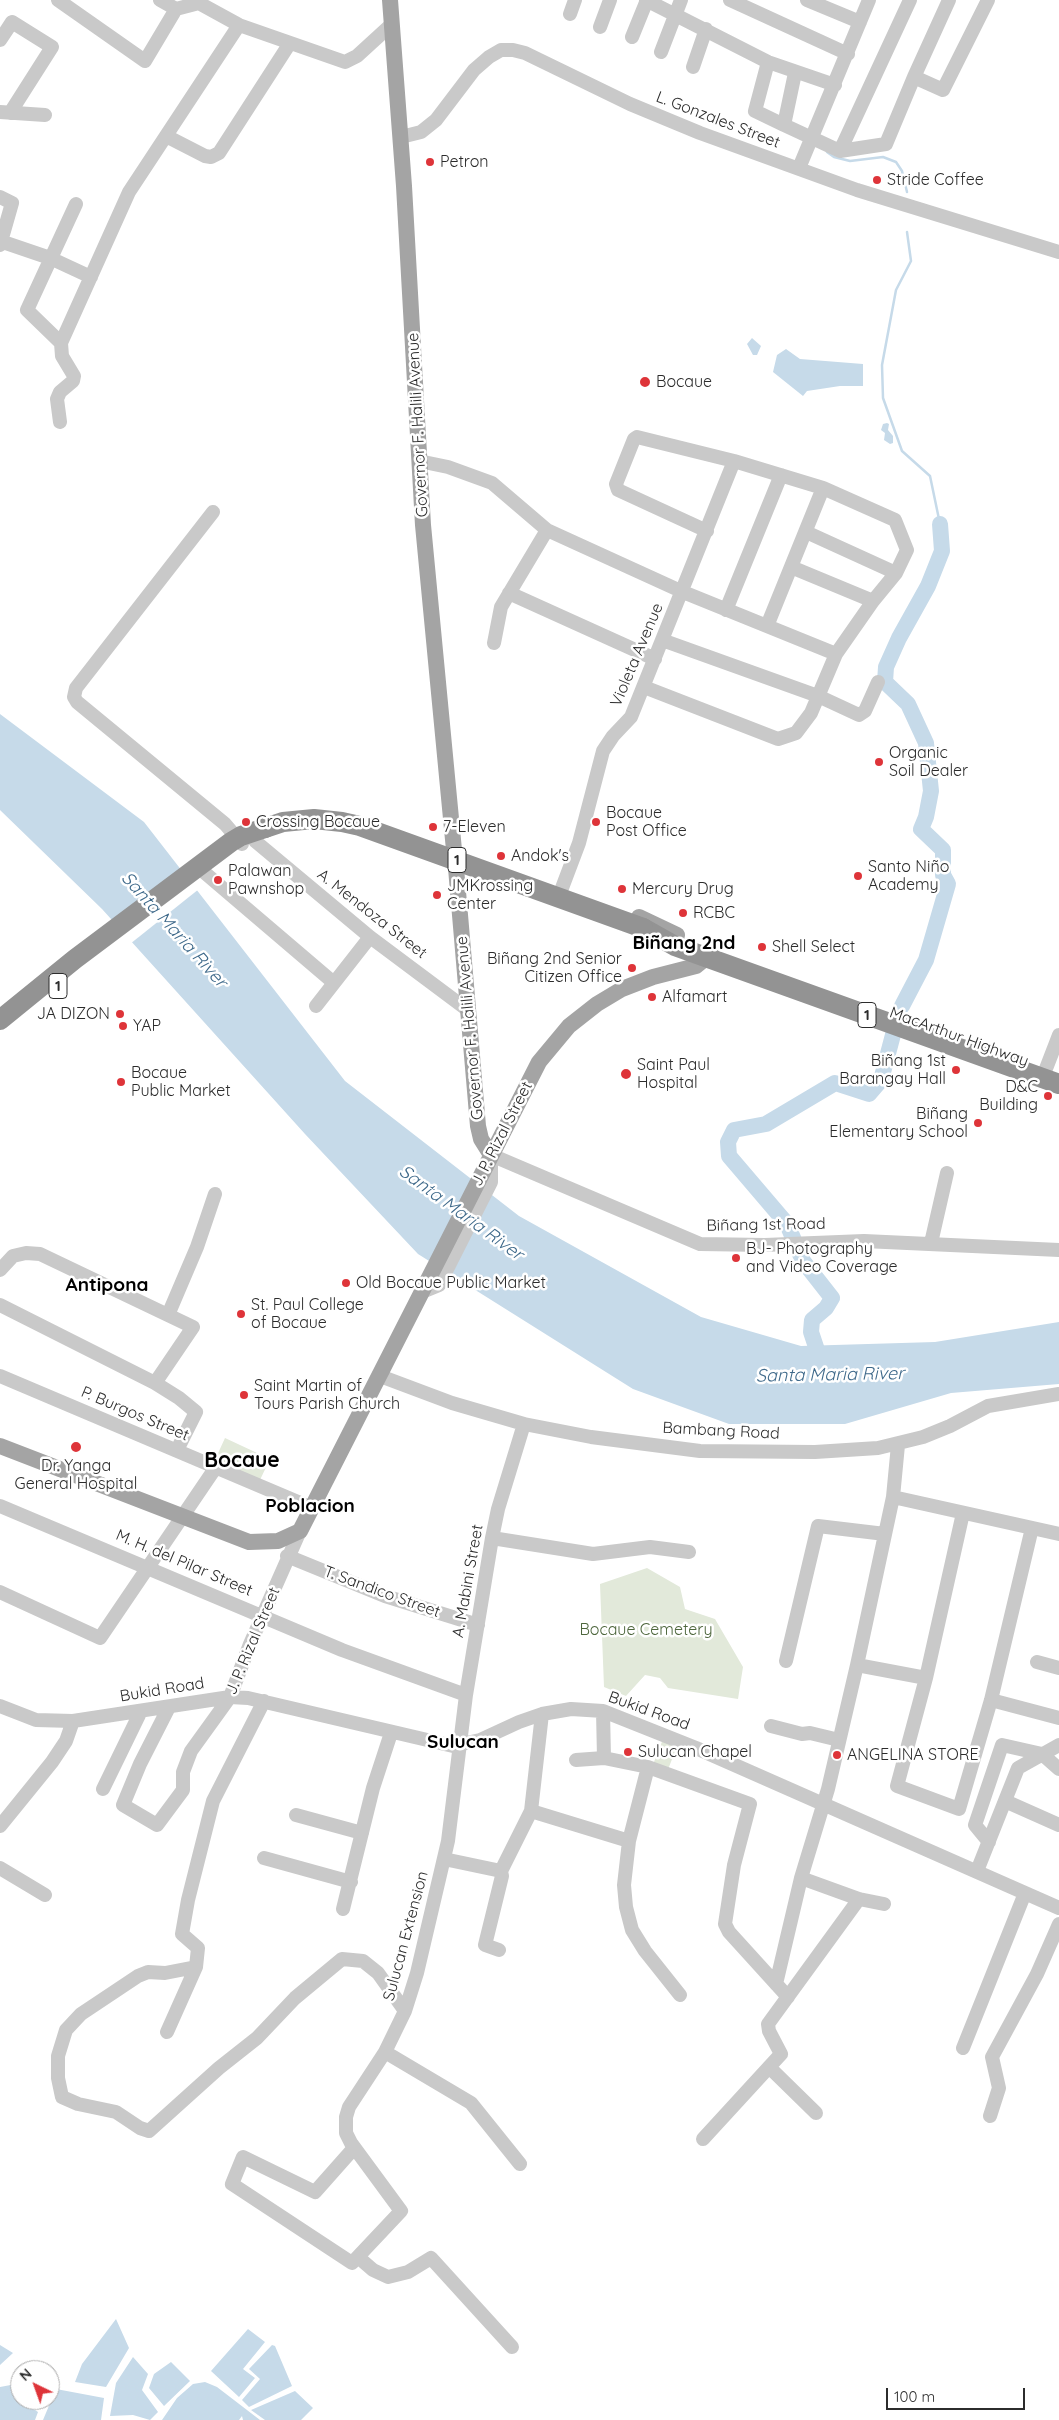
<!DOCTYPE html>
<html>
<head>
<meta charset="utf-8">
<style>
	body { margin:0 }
	#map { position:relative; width:1059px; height:2420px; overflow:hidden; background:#fff; font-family:Quicksand,sans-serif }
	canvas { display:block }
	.north { position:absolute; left:10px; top:2360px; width:50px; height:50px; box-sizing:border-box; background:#fff; border:1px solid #ababab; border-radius:50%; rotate:318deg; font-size:14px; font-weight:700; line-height:20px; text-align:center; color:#2c2c2c }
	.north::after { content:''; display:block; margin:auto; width:18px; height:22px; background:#de3439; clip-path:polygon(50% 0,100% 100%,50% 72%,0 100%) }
	.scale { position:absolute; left:886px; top:2388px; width:139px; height:22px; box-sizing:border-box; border:2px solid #2c2c2c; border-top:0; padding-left:6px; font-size:15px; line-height:18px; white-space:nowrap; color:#2c2c2c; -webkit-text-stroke:4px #fff; paint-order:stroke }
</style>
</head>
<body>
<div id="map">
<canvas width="1059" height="2420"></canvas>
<div class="north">N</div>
<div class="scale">100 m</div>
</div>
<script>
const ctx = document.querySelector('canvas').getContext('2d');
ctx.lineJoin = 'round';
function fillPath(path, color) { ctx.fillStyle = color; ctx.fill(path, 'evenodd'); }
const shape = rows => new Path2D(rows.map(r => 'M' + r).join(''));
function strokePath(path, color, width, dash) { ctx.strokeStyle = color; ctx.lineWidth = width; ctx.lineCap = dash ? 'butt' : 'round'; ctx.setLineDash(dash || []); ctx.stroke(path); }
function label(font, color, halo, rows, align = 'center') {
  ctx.font = font + ' Quicksand,sans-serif'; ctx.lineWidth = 5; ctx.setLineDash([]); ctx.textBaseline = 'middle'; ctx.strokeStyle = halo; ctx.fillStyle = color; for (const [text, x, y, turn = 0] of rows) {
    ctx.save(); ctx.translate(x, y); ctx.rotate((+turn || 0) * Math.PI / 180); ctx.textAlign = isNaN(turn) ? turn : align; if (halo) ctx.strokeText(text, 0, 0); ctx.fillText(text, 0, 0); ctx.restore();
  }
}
fillPath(shape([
	[225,1438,270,1459,259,1482,214,1462],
	[647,1568,680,1587,685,1609,715,1619,743,1667,738,1699,668,1688,660,1678,645,1675,626,1696,604,1687,600,1584],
	[663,1739,678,1744,667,1772,652,1767]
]), '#e2e9da');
fillPath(shape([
	[752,338,761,346,757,355,753,355,747,344],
	[786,349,800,359,863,364,863,386,840,386,807,391,803,396,773,372,777,355],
	[887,423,889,424,888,430,893,436,893,443,890,444,884,440,885,433,881,430,883,424],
	[0,714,144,822,345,1081,519,1216,701,1317,801,1346,935,1342,1059,1322,1059,1384,951,1393,845,1424,729,1424,633,1389,418,1254,305,1134,102,909,0,810],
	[116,2319,129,2348,106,2387,75,2382,82,2364],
	[248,2329,265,2342,243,2369,255,2378,239,2397,211,2371],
	[0,2345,13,2353,0,2365],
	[272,2345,275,2346,292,2386,249,2407,242,2400,260,2379,249,2369],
	[133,2357,148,2374,142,2390,158,2412,150,2420,133,2415,110,2416,116,2383],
	[171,2362,190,2381,164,2406,149,2388,154,2374],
	[205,2382,217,2387,260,2420,243,2420,242,2416,239,2420,162,2420,177,2398,193,2384],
	[16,2384,20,2400,38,2412,35,2420,0,2420,0,2387],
	[56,2389,104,2398,101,2420,43,2420],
	[295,2391,313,2408,301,2420,265,2420,251,2410]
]), '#c6dae9');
fillPath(shape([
	[184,869,199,889,130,944,113,926]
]), '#fff');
strokePath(shape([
	[827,152,834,157,850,161,883,157,896,162,902,171,907,192],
	[907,232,911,261,896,290,882,365,883,398,902,451,930,476,940,524]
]), '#c6dae9', 2.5);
strokePath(shape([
	[902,1006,926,960,948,884,943,875,943,850,921,829,926,817,931,791,926,743,908,704,885,682,886,667,899,638,928,586,942,551,940,524],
	[822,1365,811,1332,812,1320,826,1308,832,1298,803,1261,787,1224,729,1156,728,1142,734,1130,766,1124,835,1083,869,1094,881,1080,894,1031]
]), '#c6dae9', 16);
strokePath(shape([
	[58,0,145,61,176,9],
	[160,0,176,9,199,3,239,25,345,62,357,56,392,24],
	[646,0,768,62,835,85],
	[730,0,848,54],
	[807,0,860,22],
	[570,14,575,0],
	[600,27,610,0],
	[632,37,647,0],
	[0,40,12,22,52,47,10,113],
	[661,52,681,0],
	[768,62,755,111,784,125,795,73],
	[693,67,706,29],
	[914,77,943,90,988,0],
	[0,112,45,115],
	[784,125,840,151,886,144,914,77,949,0],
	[166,136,205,156,211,157,219,153,290,43],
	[401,137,421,132,436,120,474,70,489,57,501,50,513,50,525,53,630,104,700,133,857,190,1059,252],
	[840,151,910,0],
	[799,168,869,0],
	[0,197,12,203,0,245],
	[0,241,50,258,91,277],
	[61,343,27,310,76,204],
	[60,422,57,399,60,392,73,381,74,376,62,356,61,343,129,192,239,25],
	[419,461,448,467,492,483,547,530,683,592,836,654],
	[213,512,76,688,74,697,77,702,225,824,242,844],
	[806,532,896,573],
	[791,567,873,601],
	[509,593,655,659],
	[726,610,781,475],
	[767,626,823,488],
	[662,640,818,696,859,715,865,711,878,682],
	[494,643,501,607,547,530],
	[644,687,778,739,796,733,811,713,836,654,873,601,896,573,907,550,895,520,823,488,734,461,637,437,634,439,616,484,618,490,707,531],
	[255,841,370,937,469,1011],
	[198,867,334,983],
	[562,888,579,843,603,751,613,736,631,717,734,461],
	[316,1006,370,937],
	[1042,1079,1059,1035],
	[931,1243,947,1173],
	[0,1270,13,1256,26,1253,40,1254,193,1327,155,1383],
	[422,1292,439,1285,491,1182,491,1155,700,1244,765,1245,864,1241,1059,1250],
	[0,1305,155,1383,179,1398,196,1412,177,1450],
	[168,1315,197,1247,215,1194],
	[0,1376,312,1508],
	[380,1376,452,1403,524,1424,591,1437,700,1451,815,1452,878,1448,923,1437,950,1426,988,1406,1059,1394],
	[893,1497,1059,1534],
	[0,1506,342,1650,466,1695],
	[963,1513,926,1678,897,1786,959,1809,991,1700,1032,1528],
	[492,1538,593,1554,650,1547,689,1552],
	[287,1556,385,1596,478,1625],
	[0,1592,100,1638,216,1467],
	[786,1661,818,1526,885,1534],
	[1037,1662,1059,1668],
	[857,1665,926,1678],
	[991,1700,1059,1718],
	[0,1706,36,1720,73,1721,230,1697,248,1698,453,1746,480,1740,519,1722,542,1714,571,1709,603,1711,696,1748,1059,1908],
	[169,1707,140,1764,123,1805,157,1825,183,1790,183,1772,191,1751,230,1697,250,1644,300,1531],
	[771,1726,802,1734,810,1733,839,1740],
	[604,1758,648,1767,750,1804,734,1865,725,1924,729,1932,788,1997],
	[576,1760,604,1758,603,1711],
	[648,1767,629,1841,624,1885,626,1907,632,1930,645,1951,680,1995],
	[103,1789,141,1711],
	[1005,1801,1059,1825],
	[531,1811,629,1841],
	[296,1815,362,1833],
	[0,1826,52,1762,66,1741,73,1721],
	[989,1842,975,1825,1002,1745,1042,1754,1059,1769],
	[264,1858,351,1882],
	[444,1859,501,1871,502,1876,485,1945,499,1950],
	[0,1868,45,1895],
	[501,1871,531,1811,542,1714],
	[977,1871,1018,1768,1059,1745],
	[801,1878,859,1899,884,1904],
	[343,1909,373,1788,391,1733],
	[196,1967,165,1973,148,1972,138,1976,81,2014,66,2030,58,2056,58,2078,62,2097,78,2104,116,2112,140,2128,149,2131,219,2068,257,2038,295,1998,342,1959,363,1961,378,1973,405,2011],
	[776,1984,801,1878,828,1789,857,1665,893,1497,898,1445],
	[167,2032,196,1967,198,1948,182,1934,188,1900,213,1801,264,1701],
	[963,2048,1025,1893],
	[385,2052,471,2103,520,2164],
	[769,2067,816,2113],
	[990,2116,999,2088,992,2057,1037,1974,1059,1924],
	[703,2139,781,2054,769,2031,768,2024,859,1899],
	[354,2148,315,2192,243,2157,232,2184,352,2263,401,2211,351,2143,346,2133,346,2117,349,2107,385,2052,405,2011,417,1973,448,1841,466,1695,492,1538,498,1509,524,1424],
	[358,2257,373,2270,388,2277,408,2272,431,2258,512,2347]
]), '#c9c9c9', 14);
strokePath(shape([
	[390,0,404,186,423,525,454,850],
	[456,868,478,1126,481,1139,491,1155],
	[639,917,677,935],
	[0,1446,249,1542,278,1541,300,1531,539,1062,569,1026,597,1004,622,989,653,977,696,966,707,957,711,947]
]), '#a4a4a4', 16);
strokePath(shape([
	[643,928,675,946,1059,1084],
	[0,1020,75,959,231,842,241,836,265,828]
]), '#939393', 20);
strokePath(shape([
	[265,828,283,822,314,819,342,822,360,826,643,928]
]), '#939393', 20);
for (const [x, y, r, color] of [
	[430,162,5,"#de3439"],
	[877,180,5,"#de3439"],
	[645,382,6,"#de3439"],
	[879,762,5,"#de3439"],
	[246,822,5,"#de3439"],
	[596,822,5,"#de3439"],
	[433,827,5,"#de3439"],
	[501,856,5,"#de3439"],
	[858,876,5,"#de3439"],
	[218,880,5,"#de3439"],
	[622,889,5,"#de3439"],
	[437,895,5,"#de3439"],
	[683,913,5,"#de3439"],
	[762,947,5,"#de3439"],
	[632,968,5,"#de3439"],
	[652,997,5,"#de3439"],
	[120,1014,5,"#de3439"],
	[123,1026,5,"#de3439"],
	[956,1070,5,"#de3439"],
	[626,1074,6,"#de3439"],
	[121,1082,5,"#de3439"],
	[1048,1096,5,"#de3439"],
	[978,1123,5,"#de3439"],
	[736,1258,5,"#de3439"],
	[346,1283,5,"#de3439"],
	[241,1314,5,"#de3439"],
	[244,1395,5,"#de3439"],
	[76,1447,6,"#de3439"],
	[628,1752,5,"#de3439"],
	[837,1755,5,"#de3439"]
]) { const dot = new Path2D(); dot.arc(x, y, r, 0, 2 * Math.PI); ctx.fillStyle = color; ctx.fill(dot); strokePath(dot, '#fff', 2); }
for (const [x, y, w] of [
	[457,860,18],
	[58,986,18],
	[867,1015,18]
]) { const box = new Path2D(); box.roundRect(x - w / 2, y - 12.5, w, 25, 4); ctx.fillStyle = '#fff'; ctx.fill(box); strokePath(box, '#2c2c2c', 1); }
label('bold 15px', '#2c2c2c', null, [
	["1",457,860],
	["1",58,986],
	["1",867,1015]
]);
label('16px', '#2c2c2c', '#fff', [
	["L. Gonzales Street",718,120,21],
	["Governor F. Halili Avenue",418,425,-93],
	["Violeta Avenue",637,655,-67],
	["A. Mendoza Street",372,914,38],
	["Governor F. Halili Avenue",470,1028,-95],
	["MacArthur Highway",959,1037,20],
	["J. P. Rizal Street",502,1134,-63],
	["Biñang 1st Road",766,1225,-1],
	["P. Burgos Street",135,1414,23],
	["Bambang Road",721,1431,3],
	["M. H. del Pilar Street",184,1563,23],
	["A. Mabini Street",468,1581,-80],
	["T. Sandico Street",382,1592,20],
	["J. P. Rizal Street",253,1641,-67],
	["Bukid Road",162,1690,-9],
	["Bukid Road",649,1711,20],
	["Sulucan Extension",406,1936,-75]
]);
label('16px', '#2c2c2c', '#fff', [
	["Petron",440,162],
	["Stride Coffee",887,180],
	["Bocaue",656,382],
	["Organic",889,753],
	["Soil Dealer",889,771],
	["Bocaue",606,813],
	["Post Office",606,831],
	["Crossing Bocaue",256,822],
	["7-Eleven",443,827],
	["Andok's",511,856],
	["Santo Niño",868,867],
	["Academy",868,885],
	["Palawan",228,871],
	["Pawnshop",228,889],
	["JMKrossing",447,886],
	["Center",447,904],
	["Mercury Drug",632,889],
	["RCBC",693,913],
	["Shell Select",772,947],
	["Biñang 2nd Senior",622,959,"right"],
	["Citizen Office",622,977,"right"],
	["Alfamart",662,997],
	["JA DIZON",110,1014,"right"],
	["YAP",133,1026],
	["Biñang 1st",946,1061,"right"],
	["Barangay Hall",946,1079,"right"],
	["Saint Paul",637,1065],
	["Hospital",637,1083],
	["Bocaue",131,1073],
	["Public Market",131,1091],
	["D&C",1038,1087,"right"],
	["Building",1038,1105,"right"],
	["Biñang",968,1114,"right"],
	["Elementary School",968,1132,"right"],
	["BJ- Photography",746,1249],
	["and Video Coverage",746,1267],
	["Old Bocaue Public Market",356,1283],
	["St. Paul College",251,1305],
	["of Bocaue",251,1323],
	["Saint Martin of",254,1386],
	["Tours Parish Church",254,1404],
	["Dr. Yanga",76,1466,"center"],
	["General Hospital",76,1484,"center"],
	["Sulucan Chapel",638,1752],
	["ANGELINA STORE",847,1755]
], 'left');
label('16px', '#4d663c', '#fff', [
	["Bocaue Cemetery",646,1630]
]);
label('italic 18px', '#3e698a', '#fff', [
	["Santa Maria River",174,930,48],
	["Santa Maria River",461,1213,36],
	["Santa Maria River",830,1375,-1]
]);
label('bold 19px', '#000', '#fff', [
	["Biñang 2nd",684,943],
	["Antipona",107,1285],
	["Poblacion",310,1506],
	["Sulucan",463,1742]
]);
label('bold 21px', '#000', '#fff', [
	["Bocaue",242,1461]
]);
</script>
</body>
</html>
